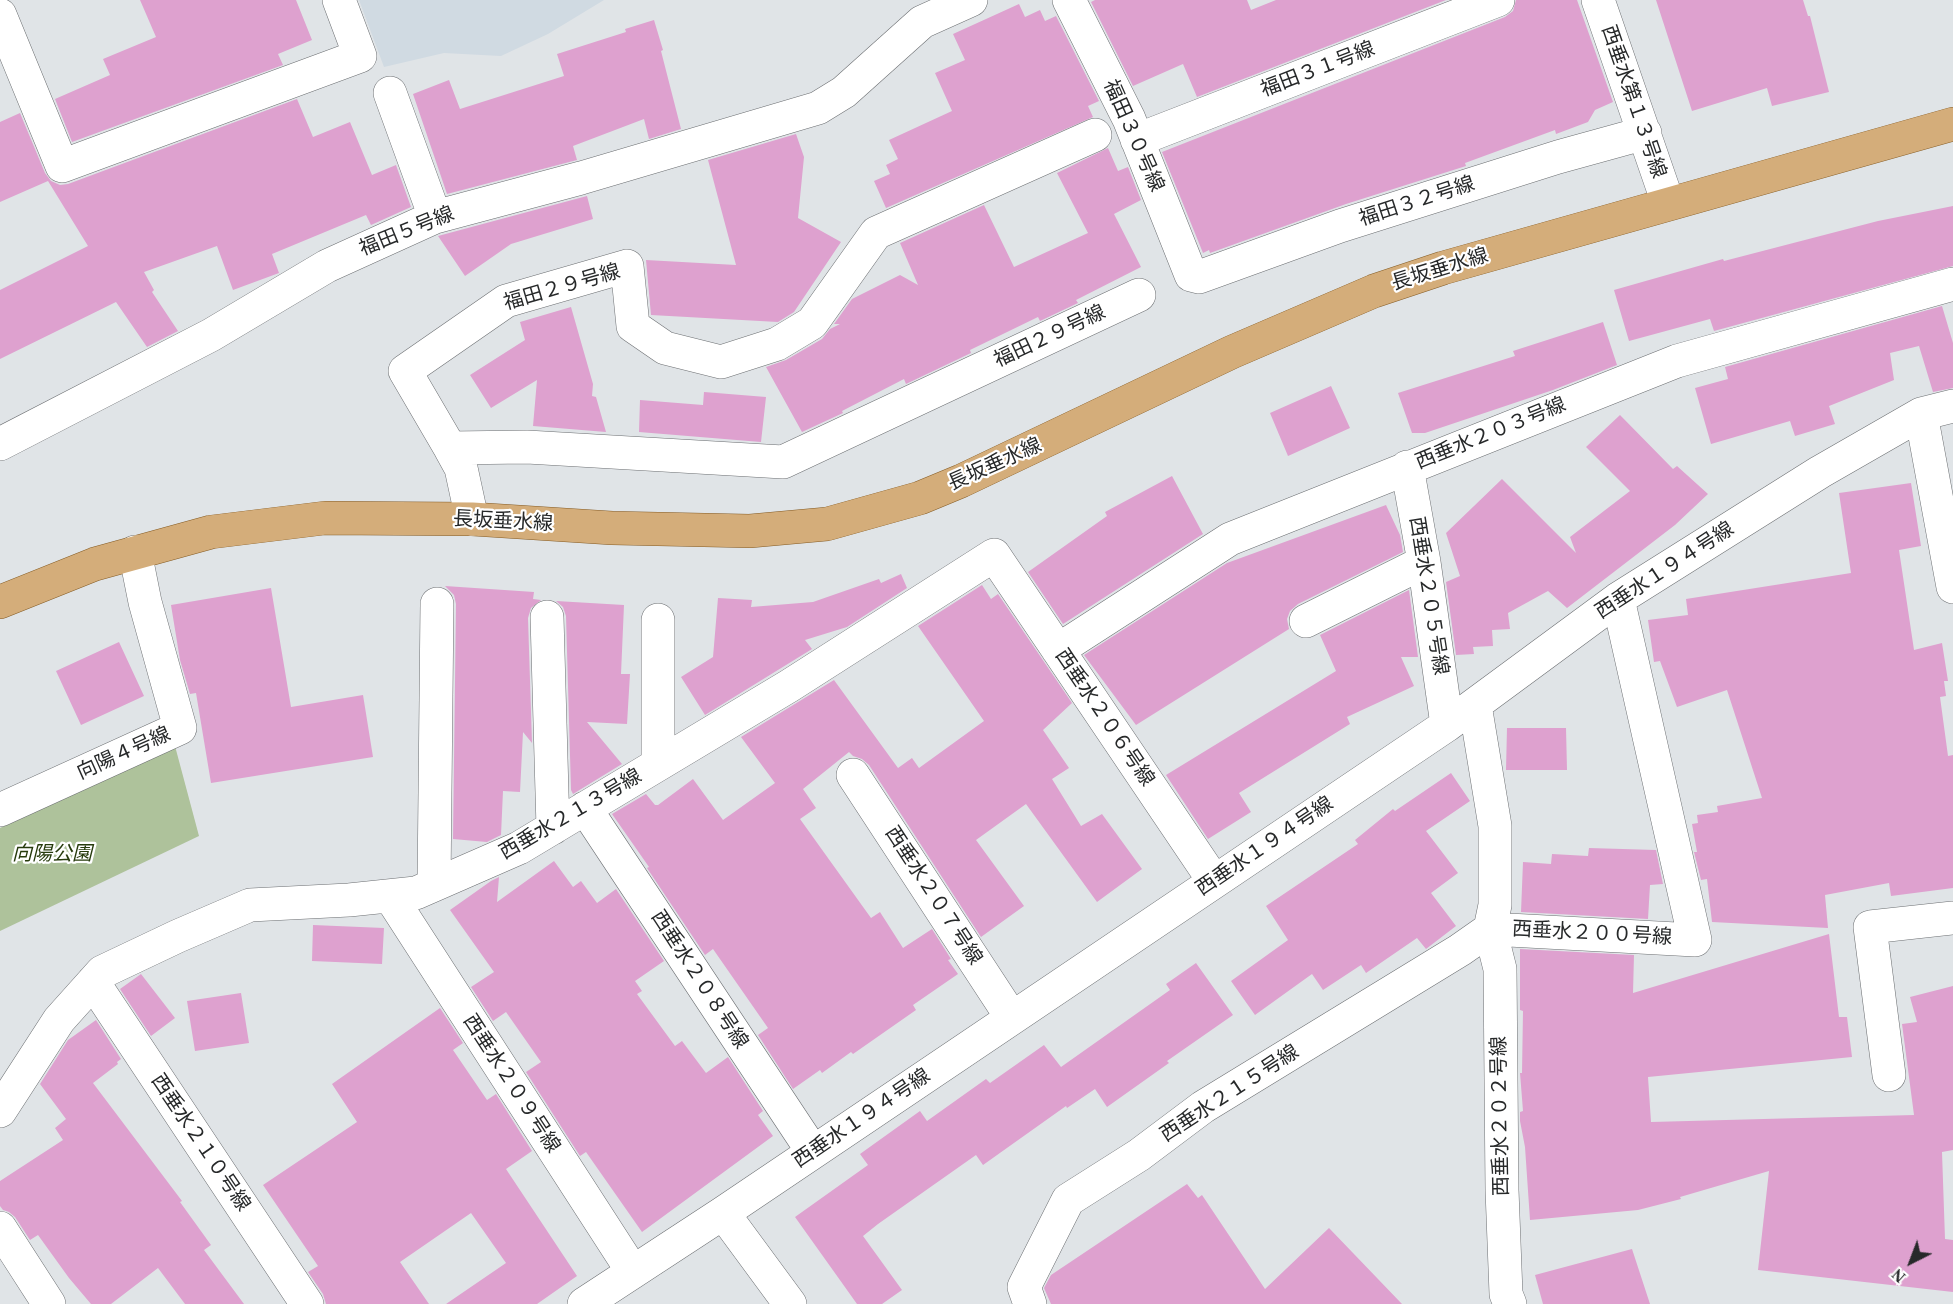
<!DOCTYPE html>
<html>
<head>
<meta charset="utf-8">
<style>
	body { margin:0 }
	#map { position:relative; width:1953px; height:1304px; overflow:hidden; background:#e0e4e7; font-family:"Times New Roman",serif }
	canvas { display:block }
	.north { position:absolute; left:1881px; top:1232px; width:60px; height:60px; -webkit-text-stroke:4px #fff; paint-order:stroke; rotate:222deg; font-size:16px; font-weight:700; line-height:24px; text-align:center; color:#27292a }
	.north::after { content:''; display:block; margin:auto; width:21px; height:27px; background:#27292a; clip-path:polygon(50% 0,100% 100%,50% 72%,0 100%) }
</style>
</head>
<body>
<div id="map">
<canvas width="1953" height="1304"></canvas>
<div class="north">N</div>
</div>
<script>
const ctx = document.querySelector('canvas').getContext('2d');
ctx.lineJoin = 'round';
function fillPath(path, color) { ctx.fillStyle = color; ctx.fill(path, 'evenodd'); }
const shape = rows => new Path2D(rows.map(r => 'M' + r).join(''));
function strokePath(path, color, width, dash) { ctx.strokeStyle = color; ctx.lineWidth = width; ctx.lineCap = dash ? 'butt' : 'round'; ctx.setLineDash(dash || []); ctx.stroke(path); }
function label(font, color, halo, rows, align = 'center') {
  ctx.font = font + ' "Times New Roman","Noto Sans JP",serif'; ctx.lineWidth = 4.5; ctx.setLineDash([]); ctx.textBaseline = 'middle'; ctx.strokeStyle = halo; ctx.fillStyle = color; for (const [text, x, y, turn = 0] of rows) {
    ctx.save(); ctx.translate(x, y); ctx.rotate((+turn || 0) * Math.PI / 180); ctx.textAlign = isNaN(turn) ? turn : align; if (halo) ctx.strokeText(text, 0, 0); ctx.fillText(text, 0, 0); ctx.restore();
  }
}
fillPath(shape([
	[359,0,604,0,548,34,501,56,444,53,384,67]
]), '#d0dae2');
fillPath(shape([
	[175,746,199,836,0,931,0,828]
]), '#aec29b');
fillPath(shape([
	[140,0,296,0,312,40,278,54,283,65,72,142,55,99,110,75,103,59,156,37],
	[1095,0,1247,0,1251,10,1276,0,1446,0,1197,97,1183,64,1133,86,1091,2],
	[1516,0,1577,0,1613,102,1595,110,1588,122,1556,134,1555,130,1465,163,1466,166,1346,204,1210,253,1209,250,1203,253,1162,152,1505,17,1513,11],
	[1656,0,1803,0,1808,16,1810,16,1829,92,1772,106,1767,88,1692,111],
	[1019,4,1025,17,1040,10,1045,21,1056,16,1099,101,1088,106,1093,117,886,208,874,181,890,174,886,165,898,159,889,140,952,111,935,73,965,60,953,34],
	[654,20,663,50,661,51,681,129,649,139,644,119,573,146,577,160,447,194,413,94,449,80,460,109,564,76,557,54,626,32,625,29],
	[297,99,313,137,350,122,372,175,396,165,411,207,371,225,366,215,272,254,279,273,233,290,217,246,144,272,154,290,152,292,178,331,147,347,116,302,0,359,0,290,88,246,48,181,0,202,0,122,20,113,45,173,51,181,60,185,68,184],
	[796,134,804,157,798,218,841,242,794,312,778,322,651,315,646,260,736,265,708,160],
	[1108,148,1118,171,1128,167,1141,200,1114,214,1141,267,1076,300,1078,303,1040,321,1038,317,970,350,971,353,906,384,904,379,842,411,843,413,802,432,766,367,786,360,822,339,830,329,840,324,834,324,852,299,900,275,918,285,900,243,984,205,1014,267,1088,233,1057,173],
	[587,196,593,219,511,244,465,276,438,236],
	[1953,206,1953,266,1714,331,1710,319,1629,341,1614,290,1723,259,1724,261,1878,221],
	[1942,306,1953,343,1953,388,1933,392,1919,346,1890,353,1894,380,1829,406,1835,424,1795,436,1790,421,1711,444,1695,388,1728,379,1725,367],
	[571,307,593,384,592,396,596,397,606,432,533,426,537,380,491,408,470,375,525,340,520,322],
	[1603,322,1617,365,1553,390,1425,433,1412,433,1398,393,1515,356,1513,351],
	[1331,386,1350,428,1288,456,1270,413],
	[704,392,766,397,761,442,639,432,640,400,703,405],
	[1620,415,1673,469,1677,466,1708,494,1675,525,1567,608,1548,591,1508,613,1510,629,1492,630,1493,646,1473,647,1474,654,1456,655,1446,582,1460,576,1446,533,1502,479,1576,553,1570,537,1630,491,1586,447],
	[1172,476,1203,534,1063,624,1028,572,1107,516,1105,512],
	[1911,483,1921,546,1899,550,1914,650,1942,643,1948,681,1944,681,1946,696,1940,697,1948,756,1953,755,1953,888,1891,896,1889,883,1825,895,1828,928,1712,922,1707,879,1701,880,1694,852,1697,852,1692,824,1698,823,1697,815,1718,812,1717,806,1762,798,1727,690,1677,707,1660,661,1654,662,1648,620,1688,615,1686,599,1851,573,1839,493],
	[1386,505,1400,535,1403,552,1298,604,1290,611,1287,619,1289,629,1136,725,1084,655,1227,563],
	[901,574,907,588,847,627,805,640,812,649,705,715,681,677,713,657,718,598,752,600,751,607,813,602,879,579,881,583],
	[982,585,991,599,998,594,1072,703,1043,730,1069,768,1052,779,1081,826,1102,814,1142,869,1097,902,1026,804,976,840,1024,906,981,937,869,765,862,759,853,756,849,752,803,789,816,808,800,819,871,918,880,912,903,948,932,929,951,959,948,960,958,974,913,1005,916,1010,853,1054,851,1052,822,1073,820,1070,793,1089,758,1035,768,1028,713,949,705,955,647,868,649,867,612,814,646,794,655,805,658,805,693,779,723,820,775,783,741,737,834,680,898,768,912,758,919,768,984,721,918,626],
	[445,586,534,592,533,599,541,600,531,608,528,618,532,743,523,732,520,792,503,791,501,835,487,842,453,839,456,604,454,595],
	[271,588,291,707,363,695,373,757,211,783,196,693,190,694,180,660,171,605],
	[1409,590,1418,657,1401,657,1414,686,1347,717,1350,724,1239,793,1251,812,1208,839,1166,775,1336,671,1320,635],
	[556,601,624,605,621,674,630,674,627,724,587,722,622,764,573,794,571,790,566,616,563,607],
	[119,642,144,696,81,725,56,671],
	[1507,728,1566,728,1567,770,1506,770],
	[1451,773,1470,801,1426,831,1458,873,1431,893,1456,926,1426,949,1417,938,1366,973,1361,965,1323,990,1312,974,1255,1015,1231,981,1288,940,1266,906,1358,844,1355,840,1393,809,1395,811],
	[1589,848,1656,850,1663,884,1650,885,1648,919,1521,912,1523,862,1551,864,1552,854,1588,856],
	[554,861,573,887,581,881,597,903,616,889,664,961,635,981,642,991,637,994,675,1046,682,1041,706,1073,728,1057,763,1111,758,1115,773,1136,642,1232,586,1152,580,1156,526,1072,541,1062,506,1012,493,1021,471,987,494,972,450,910,491,881,499,877,497,902],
	[313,925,384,928,382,964,312,961],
	[1829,934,1839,1017,1847,1017,1852,1057,1648,1077,1651,1122,1914,1115,1902,1024,1917,1022,1910,997,1953,986,1953,1150,1942,1152,1945,1239,1953,1240,1953,1292,1758,1270,1769,1171,1680,1197,1681,1199,1638,1210,1530,1220,1525,1147,1520,1121,1520,1112,1523,1111,1520,1073,1522,1073,1523,1011,1520,1010,1520,949,1634,955,1633,993],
	[1196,963,1233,1015,1167,1061,1169,1063,1107,1107,1095,1089,1067,1108,1066,1106,983,1165,976,1155,878,1224,863,1236,902,1290,882,1304,857,1304,795,1217,868,1165,860,1154,920,1111,927,1121,986,1079,990,1083,1044,1045,1061,1067,1170,990,1166,984],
	[141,974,175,1018,151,1036,120,989],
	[241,993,249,1043,195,1051,187,1001],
	[440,1008,463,1043,453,1050,487,1100,496,1094,532,1151,506,1169,577,1276,537,1304,446,1304,506,1263,471,1213,400,1262,429,1304,326,1304,323,1294,308,1272,318,1266,263,1185,357,1122,332,1084],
	[96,1020,121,1059,117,1062,118,1064,93,1083,182,1201,180,1202,211,1245,204,1250,244,1304,185,1304,158,1268,111,1304,91,1304,69,1278,38,1235,30,1240,15,1217,9,1212,3,1210,0,1206,0,1181,63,1140,55,1128,66,1119,40,1084,68,1040],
	[1187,1184,1198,1198,1202,1195,1265,1289,1329,1228,1402,1304,1051,1304,1044,1288,1051,1275],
	[1632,1249,1650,1304,1543,1304,1535,1275]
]), '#dea1cf');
const minor = shape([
	[1069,0,1129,119,1191,275,1199,277,1340,226,1558,157,1645,133],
	[1598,0,1668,203],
	[0,15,62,166,360,56,339,0],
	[390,93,435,217],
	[1095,135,876,233,812,323,777,344,721,362,665,348,633,326,627,266,506,301,405,371,450,448,527,447,783,462,1139,295],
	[1137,140,1498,0],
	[1921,414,1953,587],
	[0,444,211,335,327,266,435,217,581,178,818,108,844,92,922,22,971,0],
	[450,448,461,468,472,519],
	[1407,467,1424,562,1447,725],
	[547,617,553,828],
	[658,620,658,764],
	[1306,621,1424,562],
	[1058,650,1230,539,1677,361,1953,284],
	[1475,705,1495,826,1495,905,1490,929,1500,969,1502,1190,1506,1294,1510,1304],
	[853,775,1012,1018],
	[585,808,813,1152],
	[0,810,180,728,145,602,135,552],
	[434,885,437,604],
	[390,896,633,1272],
	[1490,929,1695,940,1618,599],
	[93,982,307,1304],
	[1889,1075,1870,927,1953,918],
	[0,1111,59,1020,102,972,178,936,250,905,349,900,416,893,519,848,789,686,994,555,1214,881],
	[723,1213,790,1304],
	[0,1228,49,1304],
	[584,1304,723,1213,1447,725,1618,599,1820,472,1921,414,1953,406],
	[1030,1304,1024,1287,1068,1200,1139,1155,1203,1107,1460,950,1490,929]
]);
const major = shape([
	[0,602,95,564,211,532,325,518,472,519,612,528,750,531,827,524,920,498,961,481,1232,352,1374,291,1443,268,1953,124]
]);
strokePath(minor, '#6c6f72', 34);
strokePath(major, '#855c25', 34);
strokePath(minor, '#fff', 33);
strokePath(major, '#d4ad7a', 33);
label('20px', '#27292a', '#fff', [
	["福田３１号線",1318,70,-21],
	["西垂水第１３号線",1633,102,71],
	["福田３０号線",1133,136,66],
	["福田３２号線",1417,202,-18],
	["福田５号線",407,232,-22],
	["長坂垂水線",1440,270,-17],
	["福田２９号線",562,288,-16],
	["福田２９号線",1050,337,-25],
	["西垂水２０３号線",1491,434,-22],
	["長坂垂水線",995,465,-24],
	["長坂垂水線",503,522,3],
	["西垂水１９４号線",1665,571,-33],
	["西垂水２０５号線",1428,596,81],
	["西垂水２０６号線",1104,718,56],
	["向陽４号線",124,754,-24],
	["西垂水２１３号線",571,815,-30],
	["西垂水１９４号線",1265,847,-34],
	["西垂水２０７号線",933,896,57],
	["西垂水２００号線",1592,934,3],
	["西垂水２０８号線",699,980,57],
	["西垂水２０９号線",511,1084,57],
	["西垂水２１５号線",1230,1094,-33],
	["西垂水２０２号線",1501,1116,-91],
	["西垂水１９４号線",862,1119,-34],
	["西垂水２１０号線",200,1143,56]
]);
label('italic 20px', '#273b0d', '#fff', [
	["向陽公園",52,855]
]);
</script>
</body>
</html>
